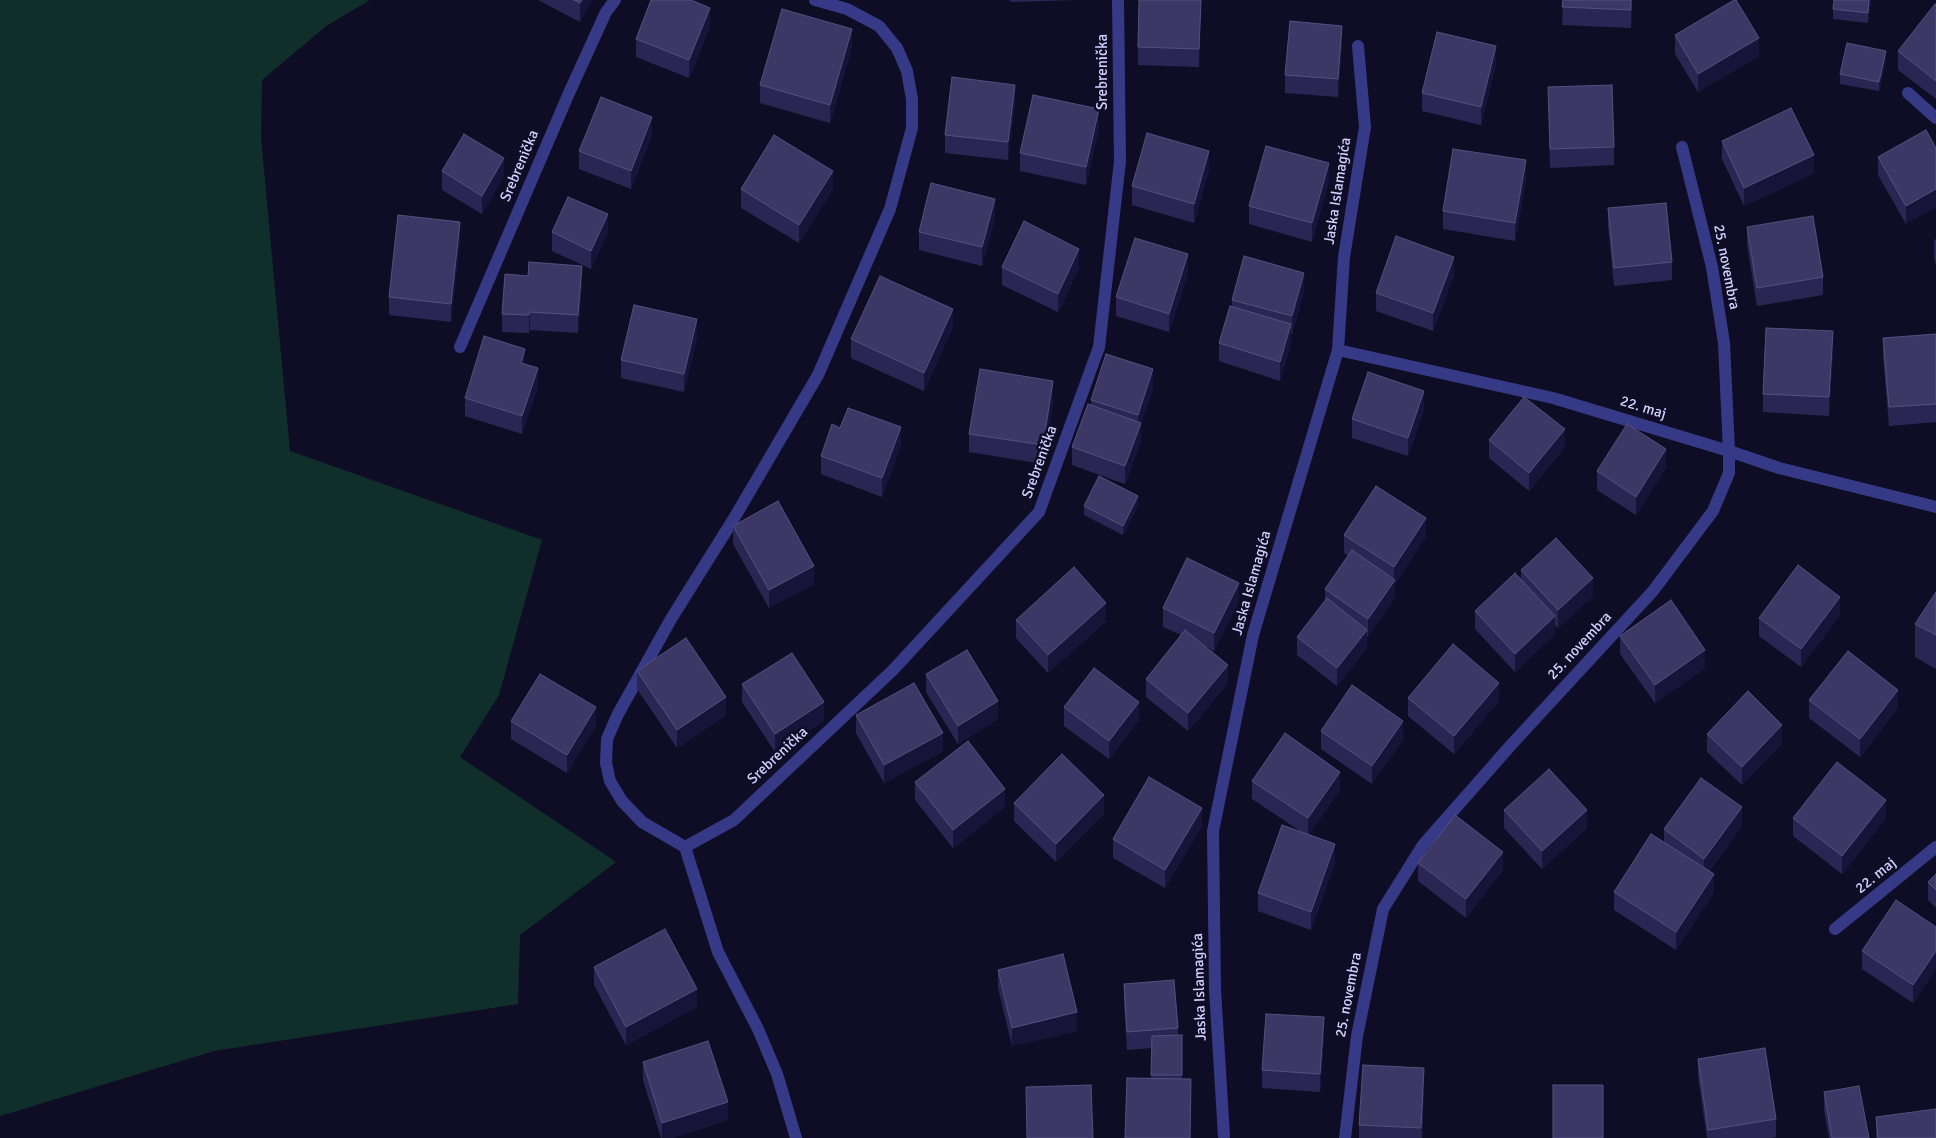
<!DOCTYPE html>
<html>
<head>
<meta charset="utf-8">
<style>
	body { margin:0 }
	canvas { display:block; background:#0f0d25 }
</style>
</head>
<body>
<canvas width="1936" height="1138"></canvas>
<script>
const ctx = document.querySelector('canvas').getContext('2d');
ctx.lineJoin = 'round';
function fillPath(path, color) { ctx.fillStyle = color; ctx.fill(path, 'evenodd'); }
const shape = rows => new Path2D(rows.map(r => 'M' + r).join(''));
function strokePath(path, color, width, dash) { ctx.strokeStyle = color; ctx.lineWidth = width; ctx.lineCap = dash ? 'butt' : 'round'; ctx.setLineDash(dash || []); ctx.stroke(path); }
function label(font, color, halo, rows, align = 'center') {
  ctx.font = font + ' Signika,sans-serif'; ctx.lineWidth = 5; ctx.setLineDash([]); ctx.textBaseline = 'middle'; ctx.strokeStyle = halo; ctx.fillStyle = color; for (const [text, x, y, turn = 0] of rows) {
    ctx.save(); ctx.translate(x, y); ctx.rotate((+turn || 0) * Math.PI / 180); ctx.textAlign = isNaN(turn) ? turn : align; if (halo) ctx.strokeText(text, 0, 0); ctx.fillText(text, 0, 0); ctx.restore();
  }
}
fillPath(shape([
	[0,0,370,0,326,26,262,80,261,138,290,451,542,540,499,695,460,757,616,862,520,935,518,1004,214,1051,0,1116]
]), '#102f2b');
strokePath(shape([
	[815,0,847,9,879,26,897,48,907,71,912,99,912,128,890,209,818,375,733,520,671,619,618,714,607,739,606,763,610,781,622,801,642,822,685,847,734,820,893,670,1039,512,1099,347,1120,161,1118,0],
	[1908,93,1936,118],
	[460,347,569,93,606,12,615,0],
	[1338,350,1553,398,1729,451,1779,468,1936,507],
	[685,847,718,952,758,1029,777,1074,796,1138],
	[1835,929,1936,847],
	[1224,1136,1215,990,1213,831,1253,635,1338,350,1344,257,1365,127,1358,46],
	[1345,1138,1357,1036,1383,909,1423,845,1511,745,1653,591,1713,511,1729,473,1729,451,1724,343,1712,267,1682,147]
]), '#363a86', 12);
fillPath(shape([
	[538,0,592,0,580,22],
	[1010,0,1078,0,1010,2],
	[1201,0,1199,67,1138,65,1138,47],
	[1563,0,1632,0,1631,28,1562,25],
	[1871,0,1868,23,1833,19,1833,9],
	[1936,5,1936,99,1898,70,1898,51],
	[710,26,689,78,636,57,636,39],
	[1675,35,1759,56,1698,92,1675,54],
	[1342,44,1338,97,1285,93,1285,75],
	[852,47,830,123,760,103,760,85],
	[1886,61,1879,91,1840,84,1840,74],
	[1496,64,1481,125,1422,111,1422,93],
	[1548,87,1614,147,1614,165,1550,168],
	[1015,103,1008,160,945,153,945,135],
	[1099,127,1086,185,1020,171,1020,153],
	[652,135,631,189,579,169,579,151],
	[1722,141,1814,173,1744,206,1722,159],
	[1936,148,1906,224,1878,175,1878,157],
	[1209,169,1194,223,1132,205,1132,186],
	[442,171,504,176,482,214,442,190],
	[1526,179,1515,241,1443,229,1443,211],
	[1329,181,1312,242,1249,224,1249,206],
	[741,189,833,189,799,243,741,208],
	[1608,208,1672,262,1672,280,1614,286,1608,226],
	[995,217,982,266,919,250,919,232],
	[1747,227,1823,277,1823,295,1757,306,1747,245],
	[552,232,608,232,591,269,552,251],
	[1936,239,1936,266,1934,258,1934,240],
	[460,240,451,322,389,315,389,297],
	[1002,267,1079,268,1058,312,1002,285],
	[1188,273,1169,332,1116,316,1116,297],
	[1454,275,1433,331,1376,311,1376,293],
	[582,284,578,333,530,330,529,333,502,332,502,314],
	[1304,291,1292,334,1291,334,1291,343,1280,381,1219,361,1219,343,1232,306,1232,300],
	[953,327,924,391,851,358,851,339],
	[1936,334,1936,422,1889,426,1883,356,1883,338],
	[697,337,684,392,621,378,621,360],
	[1833,350,1829,416,1763,412,1763,394],
	[525,364,538,386,522,434,465,416,465,398],
	[1153,388,1141,423,1141,441,1125,484,1072,465,1072,447,1091,406,1091,400],
	[1053,399,1043,464,969,452,969,434],
	[1424,409,1408,456,1352,438,1352,419],
	[840,428,901,445,882,497,821,474,821,456],
	[1489,440,1565,447,1529,491,1489,458],
	[1666,467,1636,515,1597,490,1597,471],
	[1138,505,1123,535,1084,515,1084,506],
	[733,526,814,584,769,608,733,544],
	[1344,535,1426,536,1395,584,1395,598,1367,637,1367,648,1337,686,1297,655,1297,637,1325,601,1325,589,1348,555,1344,553],
	[1521,570,1593,596,1558,628,1555,625,1555,634,1515,672,1475,629,1475,611,1521,580],
	[1936,592,1936,669,1915,657,1915,624],
	[1239,601,1214,651,1205,646,1228,683,1188,731,1146,697,1146,679,1181,635,1163,627,1163,608],
	[1840,615,1801,667,1759,636,1759,618],
	[1016,620,1106,621,1048,673,1016,638],
	[1620,636,1705,668,1655,703,1620,654],
	[637,671,726,715,677,748,637,689],
	[926,674,998,719,958,744,926,692],
	[742,684,824,721,775,752,742,702],
	[1408,698,1499,701,1454,754,1408,716],
	[1809,700,1898,708,1860,757,1809,718],
	[1064,707,1139,720,1109,759,1064,726],
	[856,715,943,751,884,783,856,733],
	[511,721,596,725,567,773,511,739],
	[1321,731,1403,739,1372,784,1321,749],
	[1707,734,1782,743,1742,785,1707,752],
	[1252,781,1340,790,1309,834,1335,862,1311,930,1258,911,1258,893,1300,831,1252,799],
	[915,782,1005,807,953,848,915,800],
	[1014,803,1104,813,1056,862,1014,821],
	[1504,810,1587,828,1542,869,1504,828],
	[1793,818,1886,818,1842,874,1793,836],
	[1202,826,1165,888,1113,858,1113,839],
	[1742,826,1709,871,1714,892,1676,950,1614,910,1614,892,1664,842,1664,829],
	[1418,863,1503,870,1466,918,1418,881],
	[1936,874,1936,908,1928,900,1928,882],
	[1936,927,1936,969,1913,1003,1862,969,1862,951],
	[594,967,697,1007,626,1045,594,985],
	[998,970,1077,1031,1012,1046,998,988],
	[1124,984,1178,1028,1178,1035,1182,1035,1182,1079,1151,1078,1152,1048,1127,1050,1124,1003],
	[1324,1036,1320,1092,1262,1088,1262,1070],
	[1698,1059,1776,1119,1776,1137,1770,1138,1707,1138,1698,1077],
	[643,1062,728,1120,672,1138,661,1138,643,1080],
	[1424,1087,1422,1138,1359,1138,1359,1125],
	[1824,1092,1869,1138,1829,1138,1824,1110],
	[1876,1117,1936,1138,1876,1138]
]), '#2b2554');
fillPath(shape([
	[582,0,592,0,580,22,580,3],
	[1201,0,1199,67,1199,49],
	[1631,0,1632,0,1631,28],
	[1869,0,1871,0,1868,23,1868,13],
	[710,8,710,26,689,78,689,60],
	[1342,26,1342,44,1338,97,1338,79],
	[852,29,852,47,830,123,830,105],
	[1759,38,1759,56,1698,92,1698,74],
	[1496,46,1496,64,1481,125,1481,107],
	[1886,51,1886,61,1879,91,1879,82],
	[1015,85,1015,103,1008,160,1008,142],
	[1099,109,1099,127,1086,185,1086,167],
	[652,117,652,135,631,189,631,171],
	[1209,151,1209,169,1194,223,1194,204],
	[1814,155,1814,173,1744,206,1744,188],
	[504,158,504,176,482,214,482,196],
	[1526,160,1526,179,1515,241,1515,223],
	[1329,163,1329,181,1312,242,1312,223],
	[833,171,833,189,799,243,799,225],
	[1936,189,1936,207,1906,224,1906,206],
	[995,199,995,217,982,266,982,247],
	[608,214,608,232,591,269,591,251],
	[460,222,460,240,451,322,451,304],
	[1079,249,1079,268,1058,312,1058,294],
	[1188,254,1188,273,1169,332,1169,314],
	[1454,257,1454,275,1433,331,1433,313],
	[582,266,582,284,578,333,578,315],
	[1304,273,1304,291,1292,334,1292,316],
	[953,309,953,327,924,391,924,373],
	[530,312,530,330,529,333,529,315],
	[697,319,697,337,684,392,684,374],
	[1291,324,1291,343,1280,381,1280,362],
	[1833,331,1833,350,1829,416,1829,397],
	[525,349,525,367,521,363],
	[538,368,538,386,522,434,522,416],
	[1153,369,1153,388,1141,424,1141,441,1125,484,1125,466,1138,432,1138,415],
	[1053,381,1053,399,1043,464,1043,445],
	[1424,391,1424,409,1408,456,1408,438],
	[901,427,901,445,882,497,882,478],
	[1565,429,1565,447,1529,491,1529,473],
	[1666,449,1666,467,1636,515,1636,497],
	[1138,496,1138,505,1123,535,1123,526],
	[1426,518,1426,536,1395,584,1395,598,1368,637,1368,619,1394,581,1394,567],
	[814,566,814,584,769,608,769,590],
	[1593,578,1593,596,1558,628,1558,610],
	[1239,583,1239,601,1214,651,1214,633],
	[1840,597,1840,615,1801,667,1801,649],
	[1106,603,1106,621,1048,673,1048,655],
	[1555,616,1555,634,1515,672,1515,654],
	[1367,630,1367,648,1337,686,1337,668],
	[1705,650,1705,668,1655,703,1655,685],
	[1228,665,1228,683,1188,731,1188,713],
	[1499,683,1499,701,1454,754,1454,736],
	[1898,690,1898,708,1860,757,1860,739],
	[726,697,726,715,677,748,677,730],
	[998,701,998,719,958,744,958,726],
	[824,702,824,721,775,752,775,734],
	[1139,702,1139,720,1109,759,1109,741],
	[596,707,596,725,567,773,567,755],
	[1403,721,1403,739,1372,784,1372,766],
	[1782,725,1782,743,1742,785,1742,767],
	[943,733,943,751,884,783,884,765],
	[1340,772,1340,790,1308,836,1308,818],
	[1005,789,1005,807,953,848,953,830],
	[1104,795,1104,813,1056,862,1056,844],
	[1886,800,1886,818,1842,874,1842,856],
	[1742,807,1742,826,1704,877,1704,859],
	[1202,808,1202,826,1165,888,1165,870],
	[1587,810,1587,828,1542,869,1542,851],
	[1335,844,1335,862,1311,930,1311,912],
	[1503,852,1503,870,1466,918,1466,899],
	[1714,874,1714,892,1676,950,1676,932],
	[1936,951,1936,969,1913,1003,1913,985],
	[697,989,697,1007,626,1045,626,1027],
	[1077,1012,1077,1031,1012,1046,1012,1028],
	[1324,1017,1324,1036,1320,1092,1320,1074],
	[1424,1068,1424,1087,1421,1138,1421,1128],
	[728,1102,728,1120,672,1138,662,1138,662,1123]
]), '#181439');
const building = shape([
	[574,0,582,0,580,3,574,0],
	[651,0,691,0,710,8,689,60,636,39,651,0],
	[1139,0,1201,0,1199,49,1138,47,1139,0],
	[1563,0,1631,0,1631,10,1562,7,1563,0],
	[1734,0,1736,0,1759,38,1698,74,1675,35,1734,0],
	[1834,0,1869,0,1868,13,1833,9,1834,0],
	[1935,4,1936,5,1936,81,1898,51,1935,4],
	[782,9,852,29,830,105,760,85,782,9],
	[1290,21,1342,26,1338,79,1285,75,1290,21],
	[1437,32,1496,46,1481,107,1422,93,1437,32],
	[1847,43,1886,51,1879,82,1840,74,1847,43],
	[952,77,1015,85,1008,142,945,135,952,77],
	[1612,85,1614,147,1550,149,1548,87,1612,85],
	[1033,95,1099,109,1086,167,1020,153,1033,95],
	[601,97,652,117,631,171,579,151,601,97],
	[1791,108,1814,155,1744,188,1722,141,1791,108],
	[1926,130,1936,148,1936,189,1906,206,1878,157,1926,130],
	[1147,133,1209,151,1194,204,1132,186,1147,133],
	[464,134,504,158,482,196,442,171,464,134],
	[774,135,833,171,799,225,741,189,774,135],
	[1266,146,1329,163,1312,223,1249,206,1266,146],
	[1453,149,1526,160,1515,223,1443,211,1453,149],
	[931,183,995,199,982,247,919,232,931,183],
	[568,197,608,214,591,251,552,232,568,197],
	[1666,203,1672,262,1614,268,1608,208,1666,203],
	[398,215,460,222,451,304,389,297,398,215],
	[1813,216,1823,277,1757,288,1747,227,1813,216],
	[1024,221,1079,249,1058,294,1002,267,1024,221],
	[1396,236,1454,257,1433,313,1376,293,1396,236],
	[1135,238,1188,254,1169,314,1116,297,1135,238],
	[1244,256,1304,273,1292,316,1232,300,1244,256],
	[529,262,582,266,578,315,530,312,529,315,502,314,505,274,528,276,529,262],
	[880,276,953,309,924,373,851,339,880,276],
	[634,305,697,319,684,374,621,360,634,305],
	[1230,306,1291,324,1280,362,1219,343,1230,306],
	[1766,328,1833,331,1829,397,1763,394,1766,328],
	[1936,334,1936,404,1889,407,1883,338,1936,334],
	[484,336,525,349,521,363,538,368,522,416,465,398,484,336],
	[1106,354,1153,369,1138,415,1091,400,1106,354],
	[980,369,1053,381,1043,445,969,434,980,369],
	[1368,372,1424,391,1408,438,1352,419,1368,372],
	[1524,397,1565,429,1529,473,1489,440,1524,397],
	[1088,404,1141,423,1125,466,1072,447,1088,404],
	[848,408,901,427,882,478,821,456,832,424,840,428,848,408],
	[1627,424,1666,449,1636,497,1597,471,1627,424],
	[1099,476,1138,496,1123,526,1084,506,1099,476],
	[1376,486,1426,518,1394,567,1344,535,1376,486],
	[778,501,814,566,769,590,733,526,778,501],
	[1556,538,1593,578,1558,610,1521,570,1556,538],
	[1352,550,1395,580,1368,619,1325,589,1352,550],
	[1187,558,1239,583,1214,633,1163,608,1187,558],
	[1798,565,1840,597,1801,649,1759,618,1798,565],
	[1074,567,1106,603,1048,655,1016,620,1074,567],
	[1515,573,1555,616,1515,654,1475,611,1515,573],
	[1936,592,1936,635,1915,624,1936,592],
	[1327,598,1367,630,1337,668,1297,637,1327,598],
	[1671,600,1705,650,1655,685,1620,636,1671,600],
	[1185,630,1228,665,1188,713,1146,679,1185,630],
	[686,638,726,697,677,730,637,671,686,638],
	[1453,644,1499,683,1454,736,1408,698,1453,644],
	[967,650,998,701,958,726,926,674,967,650],
	[1848,651,1898,690,1860,739,1809,700,1848,651],
	[792,653,824,702,775,734,742,684,792,653],
	[1094,668,1139,702,1109,741,1064,707,1094,668],
	[540,674,596,707,567,755,511,721,540,674],
	[914,683,943,733,884,765,856,715,914,683],
	[1352,685,1403,721,1372,766,1321,731,1352,685],
	[1748,691,1782,725,1742,767,1707,734,1748,691],
	[1285,733,1340,772,1308,818,1252,781,1285,733],
	[968,741,1005,789,953,830,915,782,968,741],
	[1062,754,1104,795,1056,844,1014,803,1062,754],
	[1837,762,1886,800,1842,856,1793,818,1837,762],
	[1549,769,1587,810,1542,851,1504,810,1549,769],
	[1149,777,1202,808,1165,870,1113,839,1149,777],
	[1701,778,1742,807,1704,859,1664,829,1701,778],
	[1455,815,1503,852,1466,899,1418,863,1455,815],
	[1282,825,1335,844,1311,912,1258,893,1282,825],
	[1651,834,1714,874,1676,932,1614,892,1651,834],
	[1936,874,1936,890,1928,882,1936,874],
	[1896,900,1936,927,1936,951,1913,985,1862,951,1896,900],
	[665,929,697,989,626,1027,594,967,665,929],
	[1063,954,1077,1012,1012,1028,998,970,1063,954],
	[1174,980,1178,1028,1127,1032,1124,984,1174,980],
	[1266,1014,1324,1017,1320,1074,1262,1070,1266,1014],
	[1182,1035,1182,1075,1151,1075,1152,1036,1182,1035],
	[708,1041,728,1102,662,1123,643,1062,708,1041],
	[1765,1048,1776,1119,1708,1130,1698,1059,1765,1048],
	[1363,1065,1424,1068,1421,1128,1359,1125,1363,1065],
	[1127,1078,1191,1079,1190,1138,1125,1138,1127,1078],
	[1091,1085,1093,1138,1027,1138,1026,1087,1091,1085],
	[1553,1085,1603,1085,1603,1138,1553,1138,1553,1085],
	[1859,1086,1869,1138,1832,1138,1824,1092,1859,1086],
	[1936,1109,1936,1138,1878,1138,1876,1117,1936,1109]
]);
fillPath(building, '#3d3766');
strokePath(building, '#54507e', 1);
label('15px', '#d2d1ff', '#0f0d25', [
	["Srebrenička",1103,72,-90],
	["Srebrenička",520,166,-67],
	["Jaska Islamagića",1338,191,-81],
	["25. novembra",1726,267,79],
	["22. maj",1643,408,17],
	["Srebrenička",1040,462,-70],
	["Jaska Islamagića",1252,583,-74],
	["25. novembra",1580,646,-47],
	["Srebrenička",778,756,-43],
	["22. maj",1876,876,-39],
	["Jaska Islamagića",1200,987,-92],
	["25. novembra",1349,995,-79]
]);
</script>
</body>
</html>
